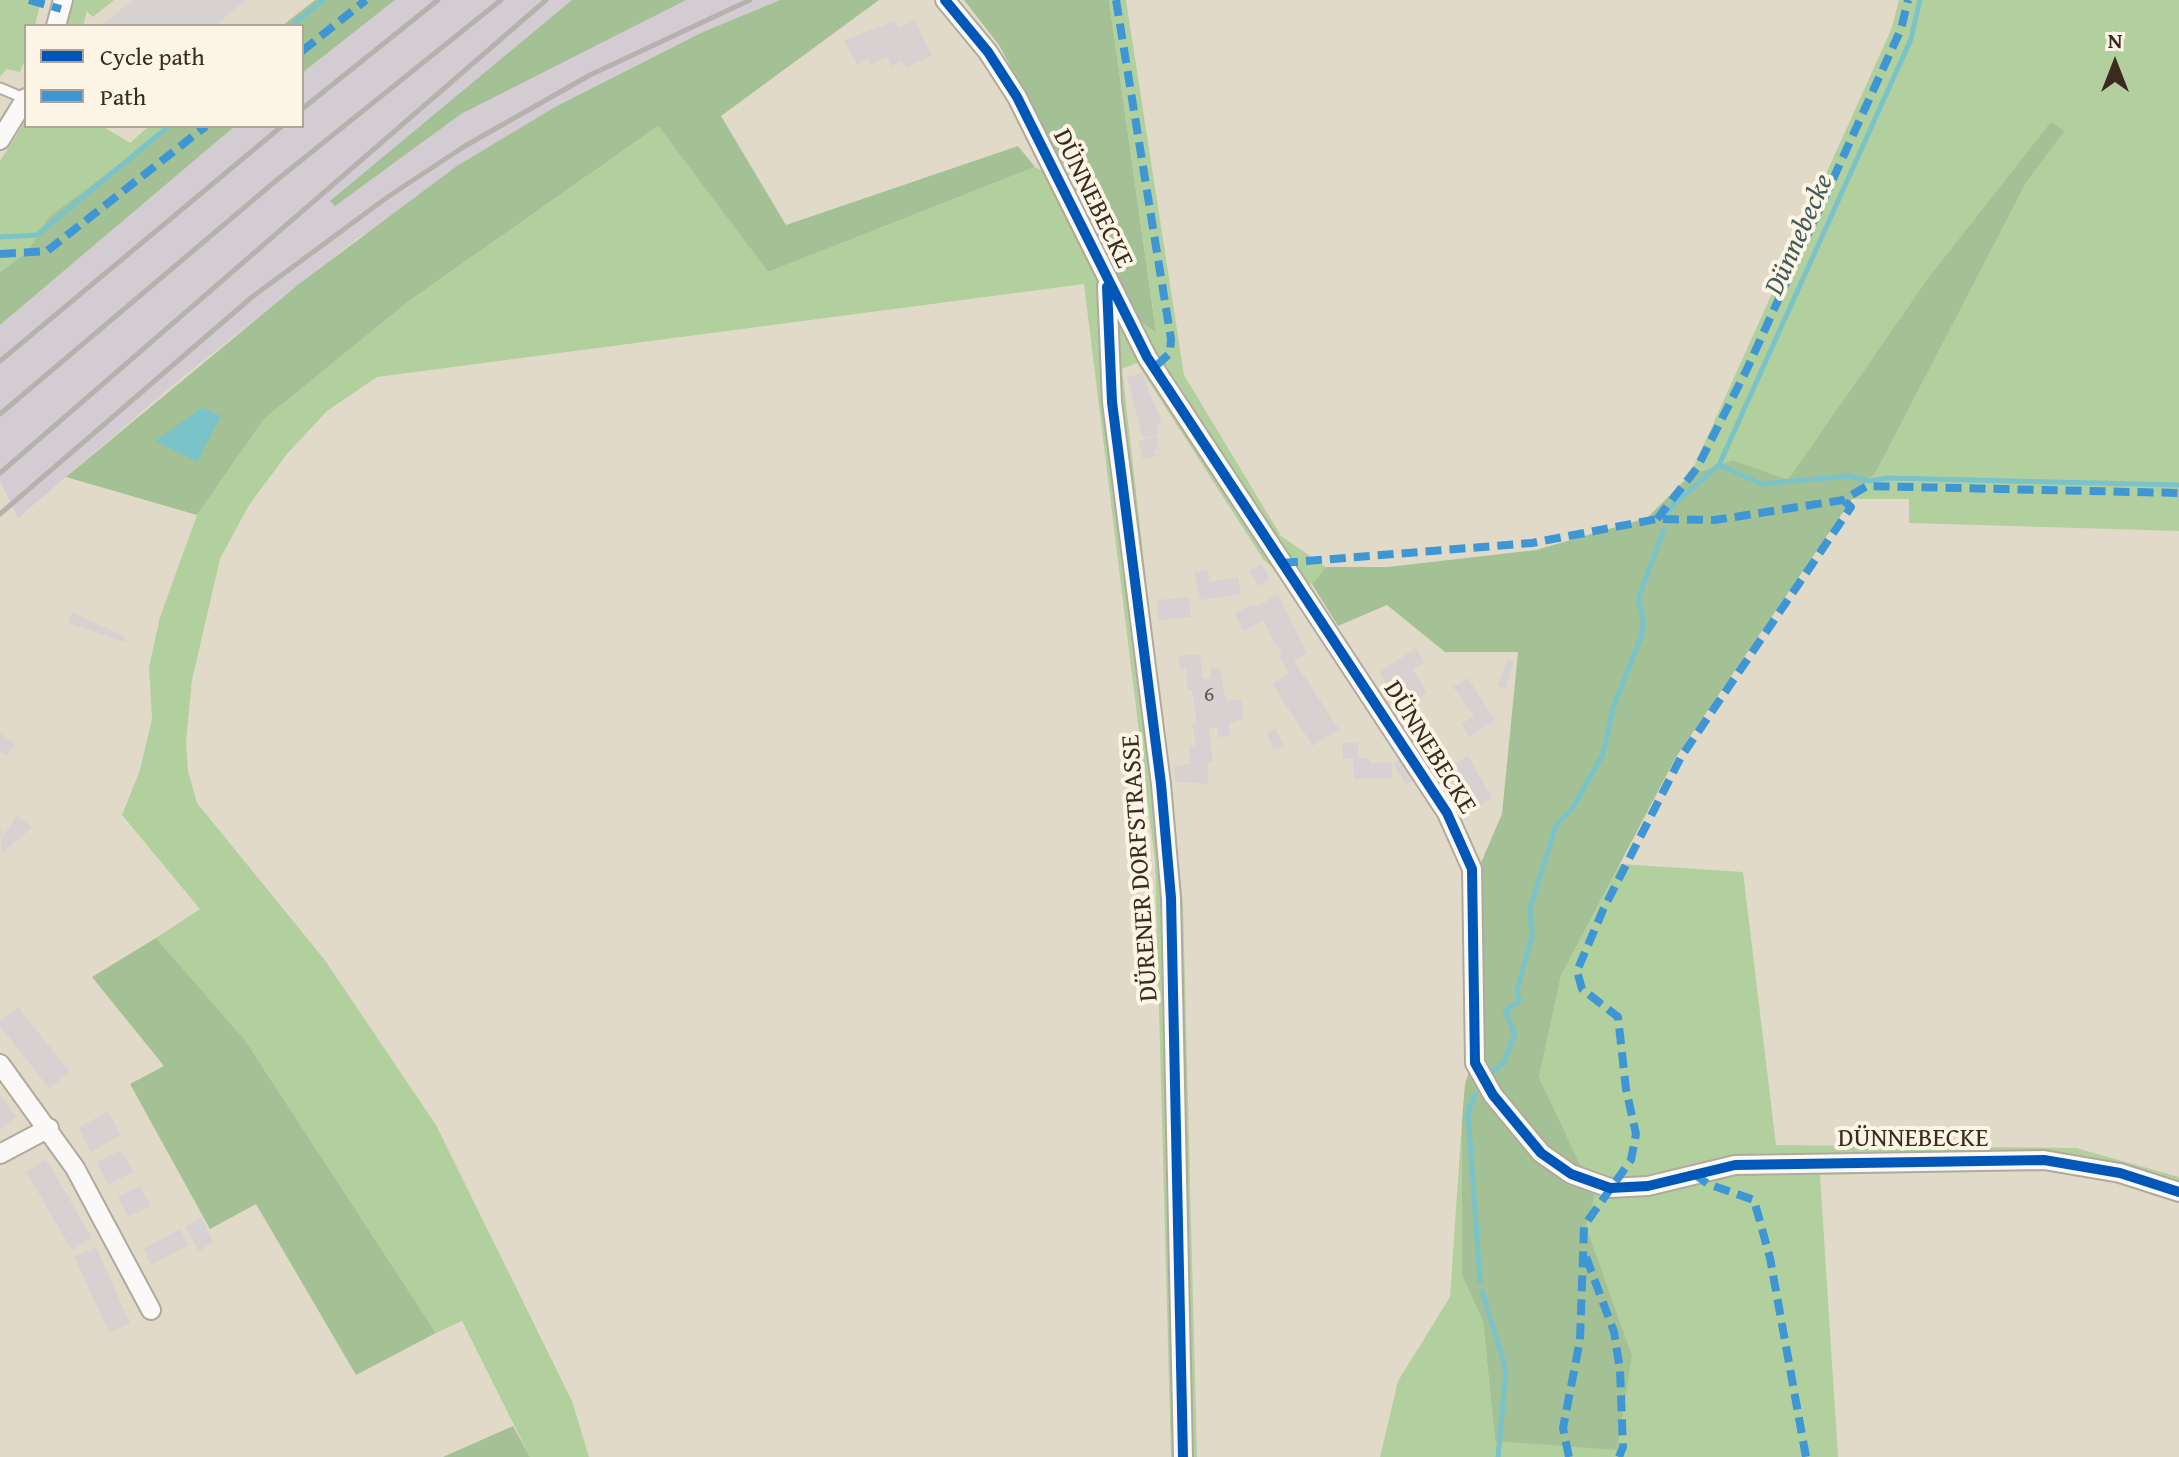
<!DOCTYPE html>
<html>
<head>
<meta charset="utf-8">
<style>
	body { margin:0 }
	#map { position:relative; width:2179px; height:1457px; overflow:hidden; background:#e2dac8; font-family:"Gentium Book Plus",serif }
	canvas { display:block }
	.legend { position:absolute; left:24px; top:24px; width:280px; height:104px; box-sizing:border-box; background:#fcf5e5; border:2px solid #afa495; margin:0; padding:10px 14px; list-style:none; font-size:24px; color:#3b2a1e }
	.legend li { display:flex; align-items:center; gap:16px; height:40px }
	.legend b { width:40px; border:2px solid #afa495 }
	.north { position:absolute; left:2075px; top:24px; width:80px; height:80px; -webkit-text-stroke:6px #fcf5e5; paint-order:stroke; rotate:0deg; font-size:22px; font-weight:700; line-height:32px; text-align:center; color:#3b2a1e }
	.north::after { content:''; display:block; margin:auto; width:28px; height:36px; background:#3b2a1e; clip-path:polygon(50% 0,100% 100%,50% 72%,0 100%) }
</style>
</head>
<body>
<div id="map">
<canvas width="2179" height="1457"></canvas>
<ul class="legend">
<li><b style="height:10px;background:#0057b8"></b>Cycle path</li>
<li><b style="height:10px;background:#3e96d5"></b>Path</li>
</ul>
<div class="north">N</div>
</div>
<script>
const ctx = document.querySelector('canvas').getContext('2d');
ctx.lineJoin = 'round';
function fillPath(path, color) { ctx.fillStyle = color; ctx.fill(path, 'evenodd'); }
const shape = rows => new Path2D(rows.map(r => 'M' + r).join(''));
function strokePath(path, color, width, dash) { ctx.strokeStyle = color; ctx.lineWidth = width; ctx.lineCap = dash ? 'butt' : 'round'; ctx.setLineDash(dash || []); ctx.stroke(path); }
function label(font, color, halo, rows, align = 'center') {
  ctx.font = font + ' "Gentium Book Plus",serif'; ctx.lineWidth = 8; ctx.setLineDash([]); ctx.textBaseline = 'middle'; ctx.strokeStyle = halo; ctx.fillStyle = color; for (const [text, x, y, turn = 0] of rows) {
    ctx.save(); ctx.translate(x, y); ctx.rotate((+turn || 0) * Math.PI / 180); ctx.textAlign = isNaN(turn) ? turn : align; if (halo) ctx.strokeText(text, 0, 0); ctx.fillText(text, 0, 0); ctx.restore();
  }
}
fillPath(shape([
	[395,0,572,0,334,205,461,114,675,4,686,0,780,0,703,32,358,238,180,379,18,518,0,481,0,325,235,126,302,126,302,73]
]), '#d3ccd2');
fillPath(shape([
	[0,0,41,0,35,26,26,26,26,57,20,72,6,69,0,77],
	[73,0,114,0,93,17,87,11,83,26,66,26],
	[1109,0,1126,0,1184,375,1281,536,1326,567,1312,584,1285,580,1263,559,1137,363,1122,369,1183,904,1197,1457,1171,1457,1155,862,1084,284,377,377,327,411,287,454,249,505,220,559,192,680,186,741,188,771,197,803,324,959,436,1125,572,1401,589,1457,530,1457,462,1321,436,1333,245,1040,156,938,200,909,122,815,140,770,152,719,149,667,160,617,197,515,264,419,409,301,658,126,768,272,1035,167,1074,185,1138,320,1156,331],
	[1899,0,2179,0,2179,531,1909,523,1909,499,1852,499,1876,472,2026,183,2063,131,1926,281,1788,481,1733,460,1690,475,1891,30],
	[26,120,26,126,102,126,130,143,149,126,171,126,50,217,28,251,0,272,0,161],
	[1620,864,1743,872,1776,1145,2076,1148,2179,1177,2179,1201,2090,1176,2036,1170,1820,1175,1838,1457,1380,1457,1398,1381,1450,1297,1462,1120,1462,1276,1483,1321,1495,1441,1632,1355,1586,1226,1595,1196,1539,1077,1561,976]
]), '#b2d09e');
fillPath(shape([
	[315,0,395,0,302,73,302,26,282,26],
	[572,0,686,0,461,114,335,206,330,201],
	[780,0,879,0,721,116,786,225,1018,146,1035,167,768,272,658,126,409,301,264,419,197,515,66,477,299,284,457,166,555,107,703,32],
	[964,0,1109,0,1156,332,1138,320,1074,185,999,45],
	[2051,122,2064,131,2026,183,1876,472,1852,499,1676,757,1561,976,1539,1077,1595,1196,1586,1226,1632,1355,1617,1450,1495,1441,1483,1321,1462,1276,1462,1120,1465,1084,1478,1044,1480,865,1502,814,1518,652,1445,652,1387,605,1338,626,1312,584,1326,567,1388,567,1536,550,1647,518,1690,475,1733,460,1788,480,1926,281],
	[171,126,235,126,0,325,0,272,28,251,49,217],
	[156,938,245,1040,436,1333,356,1375,256,1204,210,1229,130,1084,164,1066,92,977],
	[513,1426,530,1457,443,1457]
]), '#a3c195');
fillPath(shape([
	[202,408,221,416,197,462,155,441]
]), '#7ac3c8');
strokePath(shape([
	[291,26,323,0],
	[0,237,37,235,169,126],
	[1719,465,1762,484,1848,476,1870,481,1887,478,2179,485],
	[1668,513,1673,505,1719,465,1911,39,1920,0],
	[1494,1078,1491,1073,1504,1062,1515,1034,1505,1011,1519,1001,1517,991,1532,936,1530,909,1556,825,1572,809,1603,754,1613,708,1642,634,1643,615,1638,600,1664,529],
	[1475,1094,1468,1112,1480,1281],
	[1482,1291,1506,1370,1498,1457]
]), '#7ac3c8', 5);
fillPath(shape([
	[132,0,246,0,215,26,101,26],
	[915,20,932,56,906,68,902,61,891,66,887,57,871,65,868,60,857,65,844,40,895,21,898,28],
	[1142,373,1162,423,1156,425,1159,434,1143,438,1127,377],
	[1156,436,1159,449,1154,450,1156,456,1143,459,1138,441],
	[1261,564,1270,579,1258,586,1249,571],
	[1208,570,1210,582,1238,577,1241,594,1200,600,1194,572],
	[1278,594,1307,653,1294,661,1339,729,1313,746,1272,684,1289,673,1279,657,1282,654,1263,621,1243,631,1234,613,1254,604,1256,607],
	[1189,597,1191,617,1159,620,1157,600],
	[72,612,126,637,124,642,67,623],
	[1416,648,1425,662,1413,670,1427,692,1402,709,1379,672],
	[1200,654,1203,679,1211,678,1210,669,1220,668,1226,701,1241,699,1244,718,1229,724,1230,736,1218,737,1217,727,1209,728,1213,761,1208,762,1208,784,1175,782,1174,765,1191,764,1189,746,1196,745,1192,723,1197,723,1192,690,1188,690,1186,669,1180,669,1178,656],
	[1507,659,1514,661,1506,689,1498,686],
	[1468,678,1495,720,1470,737,1461,724,1474,716,1453,687],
	[1276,729,1283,745,1273,749,1267,732],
	[0,733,15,744,6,756,0,751],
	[1358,742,1359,758,1369,758,1370,763,1392,763,1392,778,1354,779,1353,758,1343,759,1342,743],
	[1468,756,1492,798,1471,811,1445,770],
	[1402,759,1414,780,1406,785,1393,763],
	[17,816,33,827,2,853,0,831,4,834],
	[18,1007,70,1072,49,1088,0,1026,0,1021],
	[0,1095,16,1117,0,1129],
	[108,1111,121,1135,91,1152,78,1128],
	[121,1150,133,1172,108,1185,97,1162],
	[46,1159,92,1238,72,1250,26,1172],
	[140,1186,151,1206,128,1217,118,1197],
	[201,1218,214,1242,199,1251,185,1227],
	[180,1229,189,1245,151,1265,143,1249],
	[96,1247,130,1323,109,1333,74,1256]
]), '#d8d1d2');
const service = shape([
	[0,88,26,99]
]);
const minor = shape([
	[945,0,988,52,1017,97,1147,357,1447,813,1472,869,1475,1063,1493,1095,1541,1153,1571,1174,1610,1188,1648,1186,1735,1165,2044,1160,2120,1173,2179,1192],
	[56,26,63,0],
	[0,140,26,98],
	[1107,286,1112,402,1161,784,1171,898,1183,1457],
	[0,1064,75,1168,151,1310],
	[0,1154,49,1128]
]);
strokePath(service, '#b0aa9d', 13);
strokePath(minor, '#b0aa9d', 22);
strokePath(service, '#fbf9f7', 9);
strokePath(minor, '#fbf9f7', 18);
strokePath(shape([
	[302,109,438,0],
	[0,361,282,126],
	[0,414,278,179,501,0],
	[0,473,546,0],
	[0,514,252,297,389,196,465,146,590,75,750,0]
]), '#b5b2ae', 5);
strokePath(shape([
	[29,0,61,9],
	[1116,0,1171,339,1170,353,1154,368],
	[302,51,366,0],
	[0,254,47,251,206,126],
	[1657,519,1697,468,1747,369,1901,29,1908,0],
	[1282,563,1532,543,1657,519,1715,520,1843,500,1867,486,2179,493],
	[1694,1174,1708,1184,1754,1200,1770,1258,1806,1457],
	[1586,1257,1614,1332,1620,1370,1623,1447,1619,1457],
	[1569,1457,1563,1428,1580,1340,1584,1226,1631,1160,1636,1134,1626,1089,1618,1017,1582,989,1577,971,1603,910,1681,757,1851,507,1843,500]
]), '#3e96d5', 8, [16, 8]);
strokePath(shape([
	[945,0,988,52,1017,97,1147,357,1447,813,1472,869,1475,1063,1493,1095,1541,1153,1571,1174,1610,1188,1648,1186,1735,1165,2044,1160,2120,1173,2179,1192],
	[1107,287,1112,402,1161,784,1171,898,1183,1457]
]), '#0057b8', 10);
label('22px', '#62544b', null, [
	["6",1209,695]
]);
label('26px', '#3b2a1e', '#fcf5e5', [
	["DÜNNEBECKE",1092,199,64],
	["DÜNNEBECKE",1429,748,58],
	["DÜRENER DORFSTRASSE",1141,868,-94],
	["DÜNNEBECKE",1913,1139]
]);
label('italic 28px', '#415c5a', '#fcf5e5', [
	["Dünnebecke",1800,235,-66]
]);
</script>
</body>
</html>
